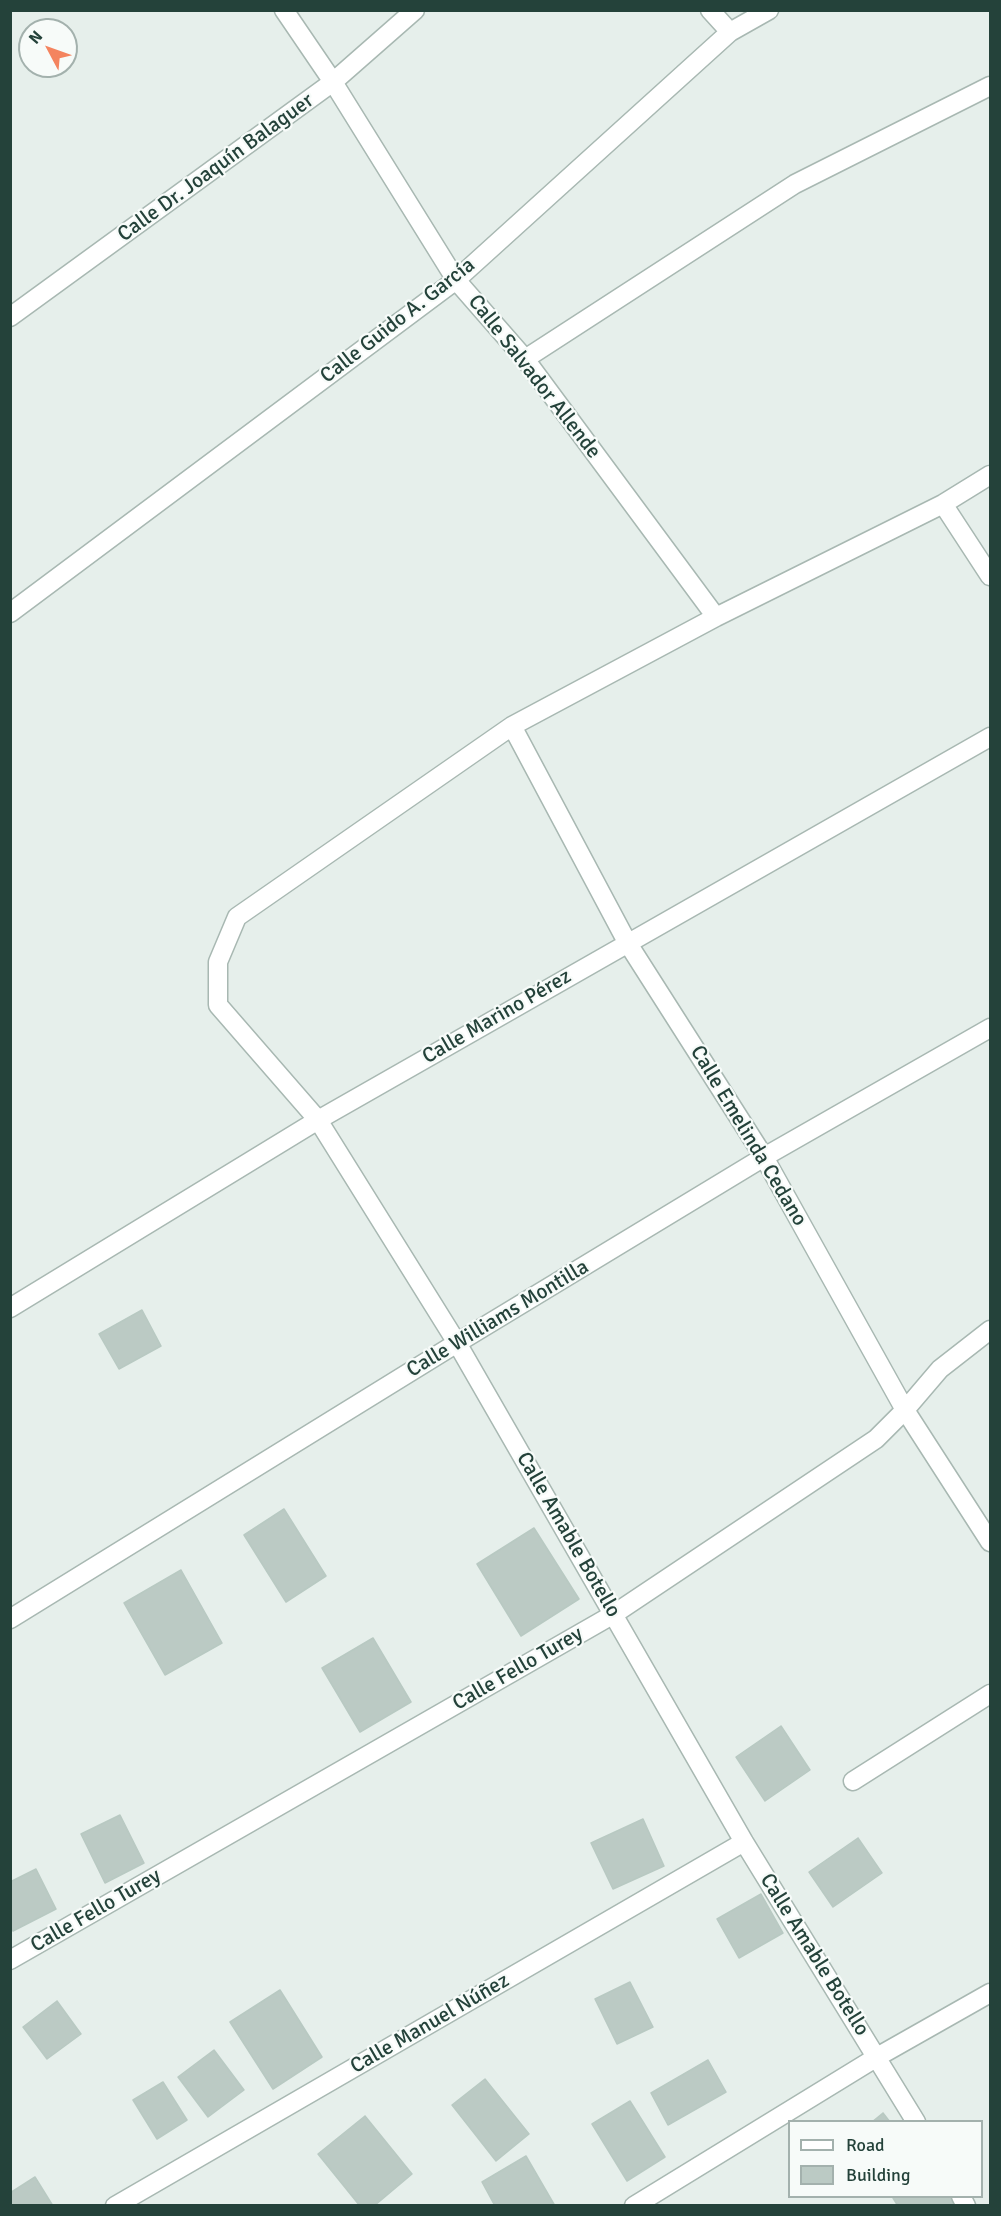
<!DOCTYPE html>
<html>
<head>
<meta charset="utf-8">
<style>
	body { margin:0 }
	#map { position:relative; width:1001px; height:2216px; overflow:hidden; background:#e6efeb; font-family:Signika,sans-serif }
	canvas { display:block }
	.frame { position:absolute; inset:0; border:12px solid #24423a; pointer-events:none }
	.legend { position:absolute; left:788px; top:2120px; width:195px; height:78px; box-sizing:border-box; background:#f7fbf9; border:2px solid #a3b1ad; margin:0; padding:8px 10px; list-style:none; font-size:18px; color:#24423a }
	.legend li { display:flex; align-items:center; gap:12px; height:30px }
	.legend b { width:30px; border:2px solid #a3b1ad }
	.north { position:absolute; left:18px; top:18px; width:60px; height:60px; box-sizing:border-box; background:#f7fbf9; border:2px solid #a3b1ad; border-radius:50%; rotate:311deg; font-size:16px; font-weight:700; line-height:24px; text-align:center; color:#24423a }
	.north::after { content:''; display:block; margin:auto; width:21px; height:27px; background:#f4845f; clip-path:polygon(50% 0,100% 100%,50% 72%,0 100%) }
</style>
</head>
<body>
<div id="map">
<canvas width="1001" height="2216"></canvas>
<div class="frame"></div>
<ul class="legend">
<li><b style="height:8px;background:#fff"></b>Road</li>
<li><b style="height:16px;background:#bbcac4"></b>Building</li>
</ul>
<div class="north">N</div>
</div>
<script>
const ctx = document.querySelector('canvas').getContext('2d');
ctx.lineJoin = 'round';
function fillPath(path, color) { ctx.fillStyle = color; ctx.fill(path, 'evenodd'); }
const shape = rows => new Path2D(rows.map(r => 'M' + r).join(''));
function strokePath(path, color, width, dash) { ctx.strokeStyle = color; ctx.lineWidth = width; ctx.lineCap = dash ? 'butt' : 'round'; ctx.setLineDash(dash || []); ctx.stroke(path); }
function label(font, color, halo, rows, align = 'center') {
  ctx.font = font + ' Signika,sans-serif'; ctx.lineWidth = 4.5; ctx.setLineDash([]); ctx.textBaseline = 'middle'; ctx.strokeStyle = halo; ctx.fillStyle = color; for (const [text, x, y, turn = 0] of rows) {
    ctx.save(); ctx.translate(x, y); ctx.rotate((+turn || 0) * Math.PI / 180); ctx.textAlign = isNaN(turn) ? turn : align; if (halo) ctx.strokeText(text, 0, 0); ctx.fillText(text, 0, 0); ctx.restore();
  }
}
const building = shape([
	[142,1310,161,1346,119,1369,99,1334,142,1310],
	[284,1509,326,1576,286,1602,244,1535,284,1509],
	[534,1528,579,1599,521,1636,477,1564,534,1528],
	[181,1570,222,1643,165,1675,124,1603,181,1570],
	[373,1638,411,1702,360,1732,322,1668,373,1638],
	[781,1726,810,1770,765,1801,736,1757,781,1726],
	[120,1815,144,1863,105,1883,81,1834,120,1815],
	[643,1819,664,1866,613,1889,591,1843,643,1819],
	[858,1838,882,1873,833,1907,809,1872,858,1838],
	[36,1869,56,1909,13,1931,10,1926,10,1882,36,1869],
	[761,1894,783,1933,739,1958,717,1919,761,1894],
	[630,1982,653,2027,617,2044,595,1999,630,1982],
	[280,1990,322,2057,273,2089,230,2022,280,1990],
	[57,2001,81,2034,47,2059,23,2027,57,2001],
	[214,2050,244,2090,208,2117,178,2077,214,2050],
	[708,2060,726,2092,668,2125,651,2093,708,2060],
	[485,2079,529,2134,496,2161,452,2105,485,2079],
	[163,2082,187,2120,157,2139,133,2100,163,2082],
	[630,2101,665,2157,627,2181,592,2124,630,2101],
	[883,2113,890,2122,872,2122,883,2113],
	[365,2116,412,2174,374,2206,360,2206,318,2154,365,2116],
	[526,2156,555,2206,495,2206,482,2182,526,2156],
	[35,2177,53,2206,10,2206,10,2193,35,2177],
	[897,2196,950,2196,955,2206,898,2206,893,2198,897,2196]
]);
fillPath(building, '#bbcac4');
strokePath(building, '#b8c9c2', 1.5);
const street = shape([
	[284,10,333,82,456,280,525,359,716,617],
	[710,10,730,32],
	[10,317,333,82,415,10],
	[525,359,795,184,990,86],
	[943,504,990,576],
	[10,613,456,280,730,32,769,10],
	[512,726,627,942,764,1157,905,1410,990,1542],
	[10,1308,318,1120,990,737],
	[10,1619,457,1343,764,1157,990,1028],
	[853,1781,990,1694],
	[10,1960,614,1614,876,1439,905,1410,940,1369,990,1330],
	[916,2122,744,1842,457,1343,318,1120,218,1005,218,962,237,917,512,726,716,617,943,504,990,475],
	[961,2196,966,2206],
	[115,2206,744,1842],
	[634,2206,877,2057,990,1993]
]);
strokePath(street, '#a8b8b2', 21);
strokePath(street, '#fff', 18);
label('21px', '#24423a', '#f7fbf9', [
	["Calle Dr. Joaquín Balaguer",216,168,-36],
	["Calle Guido A. García",398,321,-38],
	["Calle Salvador Allende",534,377,52],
	["Calle Marino Pérez",497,1017,-30],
	["Calle Emelinda Cedano",748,1136,59],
	["Calle Williams Montilla",498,1319,-31],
	["Calle Amable Botello",568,1535,60],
	["Calle Fello Turey",518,1669,-30],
	["Calle Fello Turey",96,1911,-30],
	["Calle Amable Botello",814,1955,58],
	["Calle Manuel Núñez",430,2024,-30]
]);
</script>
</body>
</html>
